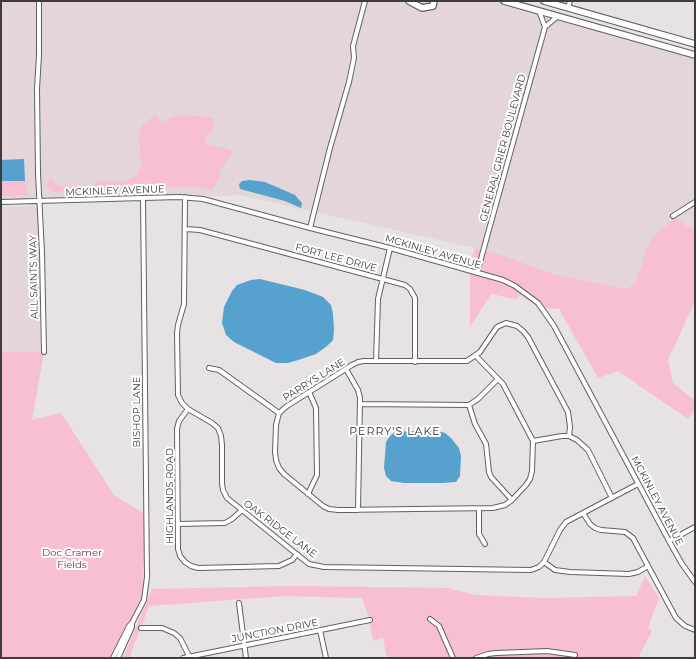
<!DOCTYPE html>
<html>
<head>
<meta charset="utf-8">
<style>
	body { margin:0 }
	#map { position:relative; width:696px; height:659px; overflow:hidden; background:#e7e2e3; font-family:Montserrat,sans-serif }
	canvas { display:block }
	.frame { position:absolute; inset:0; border:2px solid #3e3c3d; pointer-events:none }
</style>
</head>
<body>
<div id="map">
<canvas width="696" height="659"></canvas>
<div class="frame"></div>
</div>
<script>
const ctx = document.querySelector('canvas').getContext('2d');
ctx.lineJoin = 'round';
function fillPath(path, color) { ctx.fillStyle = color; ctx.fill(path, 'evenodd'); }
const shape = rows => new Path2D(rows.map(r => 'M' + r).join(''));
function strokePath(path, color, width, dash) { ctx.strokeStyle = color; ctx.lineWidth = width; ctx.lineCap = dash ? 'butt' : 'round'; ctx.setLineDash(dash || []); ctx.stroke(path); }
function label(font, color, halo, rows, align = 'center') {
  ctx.font = font + ' Montserrat,sans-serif'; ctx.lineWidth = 4; ctx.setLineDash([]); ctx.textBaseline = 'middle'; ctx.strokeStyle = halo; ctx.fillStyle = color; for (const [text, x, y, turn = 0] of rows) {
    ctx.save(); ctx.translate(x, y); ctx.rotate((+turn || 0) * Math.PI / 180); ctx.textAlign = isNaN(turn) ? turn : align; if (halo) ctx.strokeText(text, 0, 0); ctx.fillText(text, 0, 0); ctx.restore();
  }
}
fillPath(shape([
	[1,1,504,1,695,56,695,228,687,226,676,217,650,240,635,284,626,289,557,275,498,254,475,248,240,195,1,202],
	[38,206,41,352,1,352,1,207]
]), '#e3d5d9');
fillPath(shape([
	[183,115,214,118,212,131,204,139,209,145,225,148,233,152,220,170,220,177,211,190,191,186,54,192,49,189,47,186,47,182,51,179,59,186,92,186,97,182,123,182,137,176,141,166,139,132,145,122,155,116,162,122,173,117],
	[1,181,25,181,27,185,28,195,1,196],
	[675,217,687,226,695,228,695,301,668,360,673,383,695,401,695,409,688,419,618,371,598,378,559,309,542,308,524,292,516,299,491,294,470,327,470,263,475,248,498,254,557,275,626,289,635,284,650,240],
	[1,352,44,352,32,420,61,413,114,495,146,515,142,598,114,658,1,658],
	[645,576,659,598,648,628,652,631,638,658,387,658,383,638,373,641,369,618,362,598,284,596,149,606,130,656,136,658,123,658,152,589,293,586,448,588,475,595,544,598,636,596]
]), '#f8bed1');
fillPath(shape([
	[24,159,25,181,1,181,1,160],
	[250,180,265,182,295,195,302,203,301,208,285,201,240,189,239,184,242,181],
	[260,279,305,290,323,297,331,305,333,314,334,331,333,340,327,346,316,354,298,360,288,363,276,363,234,342,226,335,222,323,224,307,232,291,237,285,251,280],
	[434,430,445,433,451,438,459,448,461,456,460,476,456,482,442,483,404,483,391,481,386,476,384,468,386,442,390,436,395,432]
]), '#56a1cd');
const minor = shape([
	[39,1,39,55,37,89,38,173,42,253,44,352],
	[568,8,570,1],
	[539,11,545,27],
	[185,197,184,304,178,325,177,333,178,395,182,403,188,409,212,423,218,428,221,436,222,445,222,483,223,490,227,498,309,564,324,567,531,570,539,567,544,562,560,530,566,522,638,484],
	[1,202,179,197,203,199,310,228,390,248,503,280,515,286,538,303,554,326,669,541,682,564,695,582],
	[673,216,695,202],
	[310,228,330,148,349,82,354,58,353,46,365,1],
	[185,229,200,230,405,285,410,289,415,298,415,362],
	[477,273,545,27,558,16],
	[476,356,503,384,533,441],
	[376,361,378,299,390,248],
	[209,368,219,370,279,413],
	[346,369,358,390,360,398,358,510],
	[360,404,469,405,478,399,498,379],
	[469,405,475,424,486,444,489,472,491,477,512,500],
	[188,409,179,421,177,429,178,549,180,556,185,562,191,566,198,568,279,566,292,560,297,554],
	[533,441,532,471,530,479,526,485,512,500,505,505,493,508,338,510,329,509,323,506,284,474,279,468,276,460,275,452,276,425,279,413,287,406,352,365,358,362,364,361,467,361,480,352,497,327,506,323,517,326,523,331,528,337,568,412,570,427,569,436],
	[533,441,562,436,569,436,577,440,588,450,612,498],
	[308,494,317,475,316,408,309,392],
	[479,509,479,534,485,544],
	[583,513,590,524,595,528,601,530,625,532,633,538,676,618,685,626,695,630],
	[178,524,225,523,232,519,241,511],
	[669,541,695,527],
	[544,562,555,570,570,572,629,574,638,572,648,566],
	[239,603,246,658],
	[430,619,439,626,453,658],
	[132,623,144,600,147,577,143,198],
	[141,628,162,628,174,633,180,638,189,656],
	[320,630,326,658],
	[113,658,129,626,132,623,132,627,118,658],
	[183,658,370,620],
	[476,658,488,654,496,653,547,651,575,655]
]);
const highway = shape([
	[409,1,422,8,433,6,434,1],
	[504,1,695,55],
	[544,1,695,44]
]);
strokePath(minor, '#646061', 6);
strokePath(highway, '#646061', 8);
strokePath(minor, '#fff', 4);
strokePath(highway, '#fff', 5.5);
label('10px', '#3e3c3d', '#fff', [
	["GENERAL GRIER BOULEVARD",503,148,-75],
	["MCKINLEY AVENUE",115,191,-2],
	["MCKINLEY AVENUE",433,252,16],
	["FORT LEE DRIVE",336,258,15],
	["ALL SAINTS WAY",34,277,-91],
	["PARRYS LANE",314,380,-32],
	["BISHOP LANE",137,412,-90],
	["HIGHLANDS ROAD",170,496,-90],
	["MCKINLEY AVENUE",657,501,62],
	["OAK RIDGE LANE",280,529,37],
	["JUNCTION DRIVE",275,631,-11]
]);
label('10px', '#7f264d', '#fff', [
	["Doc Cramer",72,553],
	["Fields",72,565]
]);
ctx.letterSpacing = '1px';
label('11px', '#302c2d', '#fff', [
	["PERRY'S LAKE",395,432]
]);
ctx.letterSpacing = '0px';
</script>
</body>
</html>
